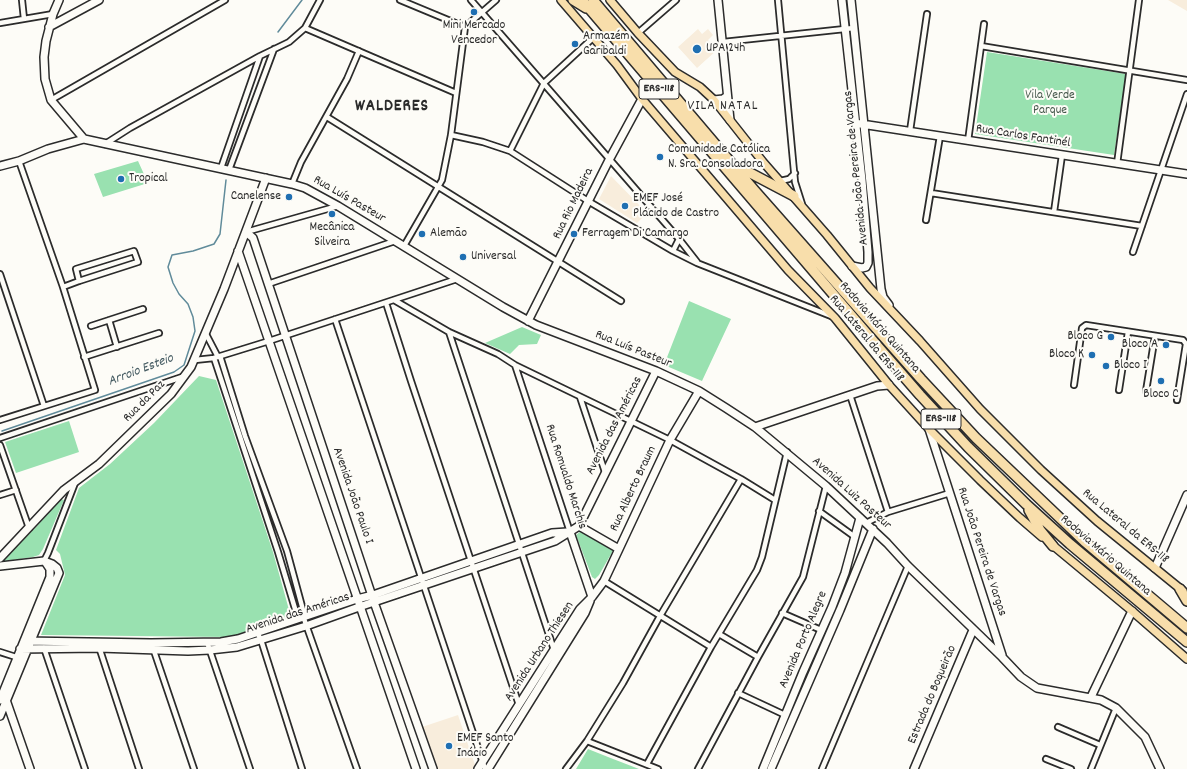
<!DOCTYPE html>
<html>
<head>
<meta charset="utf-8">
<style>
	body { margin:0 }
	canvas { display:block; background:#fdfcf7 }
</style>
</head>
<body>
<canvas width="1187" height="769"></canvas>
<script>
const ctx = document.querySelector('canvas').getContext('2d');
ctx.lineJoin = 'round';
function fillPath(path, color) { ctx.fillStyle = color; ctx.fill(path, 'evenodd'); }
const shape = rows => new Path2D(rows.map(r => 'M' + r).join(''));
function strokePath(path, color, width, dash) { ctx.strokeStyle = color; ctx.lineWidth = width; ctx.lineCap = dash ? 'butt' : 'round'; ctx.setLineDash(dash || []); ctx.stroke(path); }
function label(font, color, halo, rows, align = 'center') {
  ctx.font = font + ' Dekko,sans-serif'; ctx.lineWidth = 4; ctx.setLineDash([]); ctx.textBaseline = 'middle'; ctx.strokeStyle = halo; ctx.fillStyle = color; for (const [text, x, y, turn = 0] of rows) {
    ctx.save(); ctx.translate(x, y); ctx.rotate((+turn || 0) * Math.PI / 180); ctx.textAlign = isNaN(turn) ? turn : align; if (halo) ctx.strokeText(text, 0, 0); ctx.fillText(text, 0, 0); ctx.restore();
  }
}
fillPath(shape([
	[1168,0,1187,0,1187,11],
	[698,29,702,34,708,29,713,35,708,40,717,50,697,68,678,47],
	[611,176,647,213,637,223,599,199],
	[458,715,475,765,473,769,436,769,422,727]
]), '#f8eddc');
fillPath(shape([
	[987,52,1126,74,1114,155,975,134],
	[138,161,148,183,103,197,94,174],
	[689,301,731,319,702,381,664,365],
	[522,327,541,335,537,344,519,345,510,354,485,343],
	[199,376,216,380,273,552,291,617,229,637,41,635,65,575,60,554,56,550,79,488,110,464,154,423],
	[69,421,79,452,16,473,5,442],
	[61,499,64,500,43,549,39,555,33,557,0,562,36,527],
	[581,531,614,549,599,575,595,579,592,577,576,535],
	[588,749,608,757,639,769,576,769]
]), '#99e1b0');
strokePath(shape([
	[278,32,302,0],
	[2,431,174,372,184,365,195,331,193,317,188,304,179,294,173,283,168,267,172,255,193,251,214,244,220,234,226,180]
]), '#608b9a', 1.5);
const street = shape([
	[22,0,24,19],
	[400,0,465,27],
	[471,0,679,239,697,262],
	[778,0,795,182,802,204],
	[0,23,53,14],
	[305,28,456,93],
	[638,33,676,0],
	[723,42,854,28],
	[981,46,1187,80],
	[51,100,225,0],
	[327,117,621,301],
	[910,131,927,14],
	[451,135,483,142,510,151,588,201,673,251,697,263,831,316],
	[968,141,984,24],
	[105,144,130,128,260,56,289,42,305,28,320,0],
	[510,151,544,83,594,37],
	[1117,164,1139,0],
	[221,168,260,56],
	[229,170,274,49],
	[780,181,789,179,795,173],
	[292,184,301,162,347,79,359,51],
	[931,193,1142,226],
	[1054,212,1062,155],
	[926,220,940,136],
	[246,232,338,206],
	[404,246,442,180,451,135,465,27,496,0],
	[673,251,679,239],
	[1133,252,1187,94],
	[0,274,44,406],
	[268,284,395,241],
	[63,287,79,281,138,262,134,251,76,269,79,281],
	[394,300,449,332,498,354,515,365,670,440,741,479,775,500],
	[386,303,411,381,519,705],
	[335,319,485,769],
	[109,320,117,347],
	[91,326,143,309],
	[449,332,554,650],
	[206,334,218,357],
	[220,356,245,436,287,551,303,610,303,616,357,769],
	[84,357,159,333],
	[214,358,278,552,296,612,303,616],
	[195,360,214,358,269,341,457,279],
	[515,365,570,532],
	[1074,385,1082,328,1086,325,1183,340,1186,344,1177,400],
	[1119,390,1128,332],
	[1146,391,1155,336],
	[850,395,888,512],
	[580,397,605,472],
	[0,420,95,390,63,287,19,161],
	[0,438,182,377],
	[0,445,29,528],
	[0,495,16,490],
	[819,511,855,537],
	[866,523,888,512,950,493],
	[44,561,48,553,75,483],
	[604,581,711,647],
	[782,613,821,630],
	[257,632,261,640,302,769],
	[719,634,758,657],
	[207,642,250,769],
	[99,647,139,769],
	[44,648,85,769],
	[153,648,194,769],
	[0,652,19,658],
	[738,693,785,715],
	[1058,727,1100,745],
	[587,741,658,769],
	[1046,759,1071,769],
	[647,764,711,647,757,570,762,557,787,452],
	[566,769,587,741,623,683,660,616,741,479],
	[698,769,758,657,803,577,826,486],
	[822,769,908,566],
	[1091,769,1116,708]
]);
const secondary = shape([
	[59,0,53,14,46,41,44,57,45,79,51,100,84,139,292,184,305,188,338,206,503,307,536,325,656,371,699,391,726,408,755,427,826,486,887,543,908,566,1002,657,1021,677,1037,688,1101,700,1116,708,1145,737,1160,769],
	[718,0,730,120],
	[842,0,862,180,868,252,868,263,866,267,862,268,852,266],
	[851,0,881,289,883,297,889,305],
	[49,27,99,0],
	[714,100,723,99,727,96],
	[855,123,1187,174],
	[0,166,19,161,48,149,84,139],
	[246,232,253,238,374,602,433,769],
	[238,251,416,769],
	[528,321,609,160,642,99],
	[755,427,877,386,889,385],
	[929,429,1002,655],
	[579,526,619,549],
	[570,532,592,597],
	[0,558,64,490,99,464,171,394,191,367,224,289,266,178],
	[0,566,44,561,52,564,57,568,59,573,0,716],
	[1155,568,1187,495],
	[24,641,151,643,221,642,238,639,357,599,373,595,552,533,567,532],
	[20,649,99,648,188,651,210,650,237,647,306,626,359,607,555,541,579,526,656,371],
	[1091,697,1132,611],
	[0,700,50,577,50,569,46,563],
	[6,700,30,769],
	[478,769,580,609,592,597,604,581,670,440,699,391],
	[488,769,585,613,590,601],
	[763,769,803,672,832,607,845,573,860,518],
	[771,769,840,610,873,529],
	[914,769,973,630]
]);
const primary = shape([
	[561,0,617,65,642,99,788,270,835,318,889,385,929,429,980,480,1020,518,1042,537],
	[610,0,638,33,675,72,700,87,714,100,763,162,827,235,870,288,920,341,980,409,1041,470,1097,521,1183,591],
	[1050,543,1132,611,1187,659]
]);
const highway = shape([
	[573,0,586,8],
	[582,0,880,349,920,395,968,447,1026,504,1070,544,1187,642],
	[593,0,754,190,921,379,976,438,1084,541,1187,628],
	[737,166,794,196],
	[1029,510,1040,530,1053,546],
	[1180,589,1187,601]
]);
strokePath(street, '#2b2b2b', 8);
strokePath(secondary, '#2b2b2b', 10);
strokePath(primary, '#2b2b2b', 10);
strokePath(highway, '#2b2b2b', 12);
strokePath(street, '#fdfcf7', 4.5);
strokePath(secondary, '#fdfcf7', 7);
strokePath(primary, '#f8deab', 7);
strokePath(highway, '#f8deab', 9);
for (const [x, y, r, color] of [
	[474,12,4,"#1f6fb2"],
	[575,44,4,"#1f6fb2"],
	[697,49,5,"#1f6fb2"],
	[660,157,4,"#1f6fb2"],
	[121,179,4,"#1f6fb2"],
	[289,197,4,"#1f6fb2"],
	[625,206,4,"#1f6fb2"],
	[332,214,4,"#1f6fb2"],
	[422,234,4,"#1f6fb2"],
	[574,234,4,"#1f6fb2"],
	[463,257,4,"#1f6fb2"],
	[1111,337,4,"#1f6fb2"],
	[1166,345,4,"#1f6fb2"],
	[1092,355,4,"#1f6fb2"],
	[1106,366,4,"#1f6fb2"],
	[1161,381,4,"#1f6fb2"],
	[449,746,4,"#1f6fb2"]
]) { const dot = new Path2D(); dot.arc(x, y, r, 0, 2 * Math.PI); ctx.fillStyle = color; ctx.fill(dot); strokePath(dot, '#fdfcf7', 1.5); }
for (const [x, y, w] of [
	[659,89,40],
	[941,419,40]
]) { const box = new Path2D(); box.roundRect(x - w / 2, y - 10, w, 20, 3); ctx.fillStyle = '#fdfcf7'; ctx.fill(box); strokePath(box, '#2b2b2b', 1); }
label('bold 12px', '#2b2b2b', null, [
	["ERS-118",659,89],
	["ERS-118",941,419]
]);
label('13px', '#2b2b2b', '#fdfcf7', [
	["Mini Mercado",474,26,"center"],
	["Vencedor",474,41,"center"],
	["Armazém",583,37],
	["Garibaldi",583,52],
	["UPA 24h",706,49],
	["Comunidade Católica",668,150],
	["N. Sra. Consoladora",668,165],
	["Tropical",129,179],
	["Canelense",281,197,"right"],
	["EMEF José",633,199],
	["Plácido de Castro",633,214],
	["Mecânica",332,228,"center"],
	["Silveira",332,243,"center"],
	["Alemão",430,234],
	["Ferragem Di Camargo",582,234],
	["Universal",471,257],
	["Bloco G",1103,337,"right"],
	["Bloco A",1158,345,"right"],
	["Bloco K",1084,355,"right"],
	["Bloco I",1114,366],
	["Bloco C",1161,395,"center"],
	["EMEF Santo",457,739],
	["Inácio",457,754]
], 'left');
label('13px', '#46584c', '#fdfcf7', [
	["Vila Verde",1050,96],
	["Parque",1050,111]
]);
label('13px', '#2b2b2b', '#fdfcf7', [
	["Rua Carlos Fantinél",1023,137,9],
	["Avenida João Pereira de Vargas",857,168,-96],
	["Rua Luís Pasteur",349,200,30],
	["Rua Rio Madeira",574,204,-64],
	["Rodovia Mário Quintana",879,328,49],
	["Rua Lateral da ERS-118",866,339,50],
	["Rua Luís Pasteur",633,350,22],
	["Rua da Paz",145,402,-45],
	["Avenida das Américas",615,426,-63],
	["Rua Romualdo Marchis",565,477,72],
	["Rua Alberto Braum",634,489,-65],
	["Avenida Luiz Pasteur",851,494,42],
	["Avenida João Paulo I",352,496,71],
	["Rua Lateral da ERS-118",1125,527,40],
	["Rua João Pereira de Vargas",981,552,72],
	["Rodovia Mário Quintana",1105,556,41],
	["Avenida das Américas",298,614,-18],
	["Avenida Porto Alegre",804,640,-67],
	["Avenida Urbano Thiesen",540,652,-57],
	["Estrada do Boqueirão",933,695,-67]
]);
ctx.letterSpacing = '1px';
label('14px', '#2b2b2b', '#fdfcf7', [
	["VILA NATAL",723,107]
]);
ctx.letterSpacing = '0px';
label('italic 14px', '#455b62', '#fdfcf7', [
	["Arroio Esteio",141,371,-21]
]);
ctx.letterSpacing = '1px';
label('bold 17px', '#2b2b2b', '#fdfcf7', [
	["WALDERES",392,108]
]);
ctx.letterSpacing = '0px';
</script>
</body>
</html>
